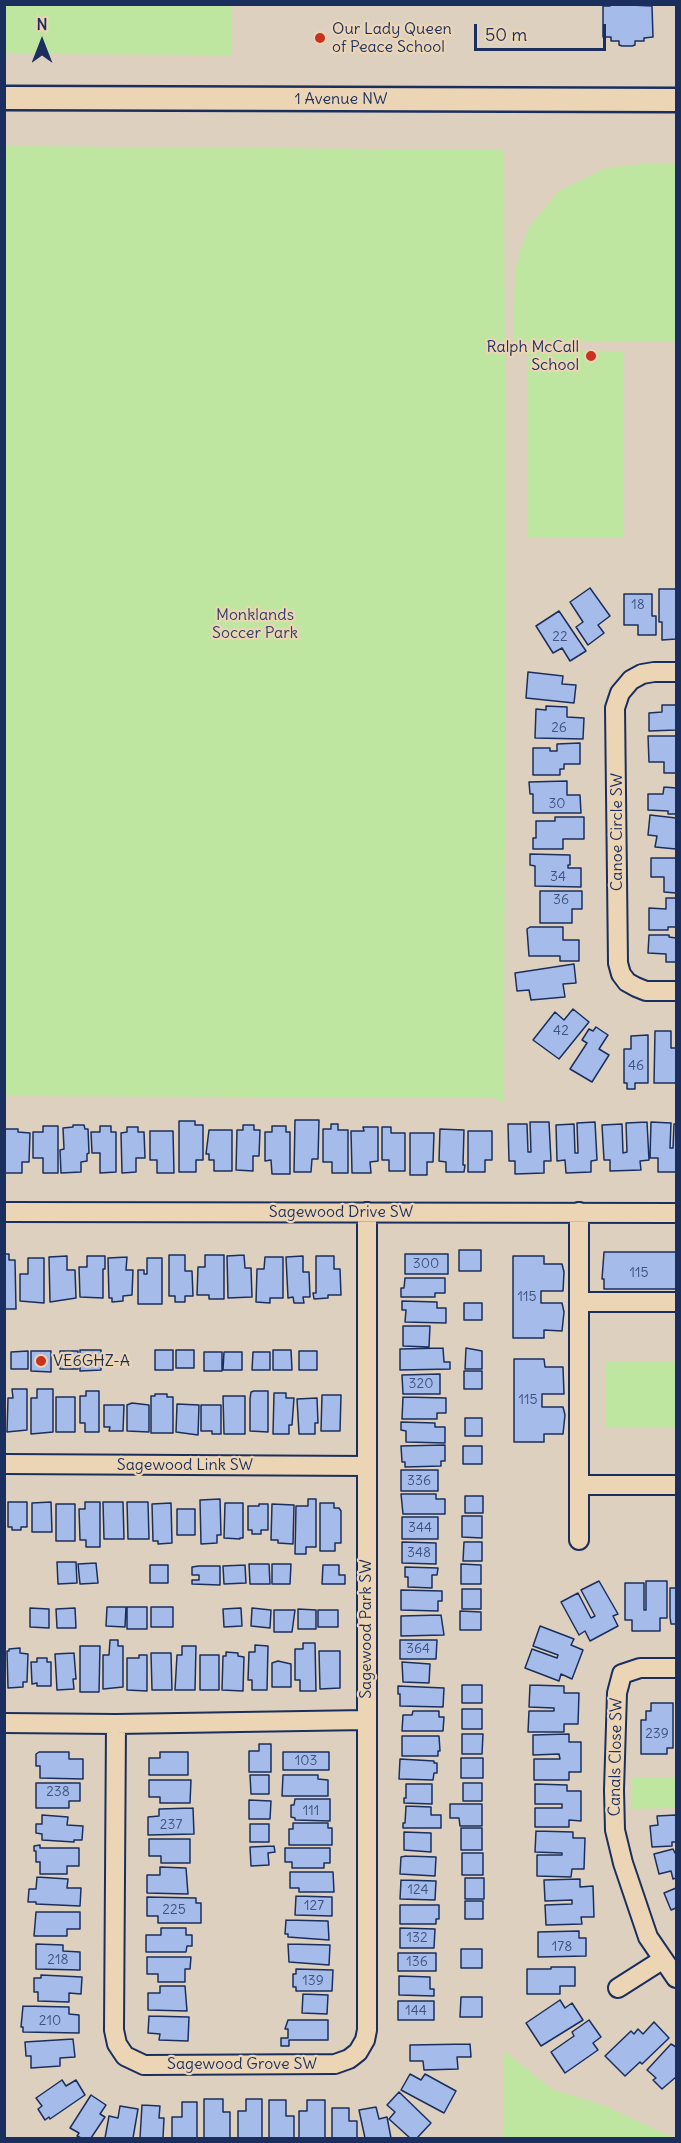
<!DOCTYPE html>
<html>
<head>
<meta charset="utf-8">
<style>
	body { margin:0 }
	#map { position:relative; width:681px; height:2143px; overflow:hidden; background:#ded0bf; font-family:Delius,sans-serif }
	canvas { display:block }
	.frame { position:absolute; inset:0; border:6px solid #1b2f5e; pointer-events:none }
	.north { position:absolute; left:12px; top:12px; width:60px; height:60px; -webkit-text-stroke:4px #ecd5b5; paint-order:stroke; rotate:0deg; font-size:16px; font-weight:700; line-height:24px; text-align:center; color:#1b2f5e }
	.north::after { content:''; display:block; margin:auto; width:21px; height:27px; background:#1b2f5e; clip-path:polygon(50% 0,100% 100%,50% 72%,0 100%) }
	.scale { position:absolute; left:474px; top:24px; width:132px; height:27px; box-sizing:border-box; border:3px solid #1b2f5e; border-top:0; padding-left:8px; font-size:18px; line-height:21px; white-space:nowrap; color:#1b2f5e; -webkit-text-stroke:4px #ecd5b5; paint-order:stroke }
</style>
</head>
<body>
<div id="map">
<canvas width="681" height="2143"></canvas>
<div class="frame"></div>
<div class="north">N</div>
<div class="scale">50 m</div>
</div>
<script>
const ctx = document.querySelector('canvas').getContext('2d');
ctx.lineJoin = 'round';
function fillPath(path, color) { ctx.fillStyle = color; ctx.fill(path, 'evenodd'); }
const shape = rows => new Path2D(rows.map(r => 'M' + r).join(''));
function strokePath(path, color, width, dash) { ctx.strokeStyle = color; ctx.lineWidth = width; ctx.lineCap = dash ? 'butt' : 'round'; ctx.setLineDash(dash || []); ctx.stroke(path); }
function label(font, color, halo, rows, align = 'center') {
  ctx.font = font + ' Delius,sans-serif'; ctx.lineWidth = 4.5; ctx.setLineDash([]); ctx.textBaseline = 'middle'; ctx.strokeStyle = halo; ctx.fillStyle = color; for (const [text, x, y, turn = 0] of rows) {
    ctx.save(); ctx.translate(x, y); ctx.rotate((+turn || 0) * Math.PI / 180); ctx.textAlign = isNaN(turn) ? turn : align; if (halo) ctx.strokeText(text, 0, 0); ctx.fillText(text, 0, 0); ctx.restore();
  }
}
fillPath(shape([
	[5,4,231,5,231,55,5,54],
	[5,146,504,150,506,563,504,1103,493,1098,5,1096],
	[652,163,676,163,676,341,513,342,515,267,529,227,559,191,606,168],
	[527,350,623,351,623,537,527,537],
	[605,1362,676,1362,676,1427,605,1427],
	[631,1777,676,1777,676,1808,631,1809],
	[504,2051,553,2090,600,2104,674,2138,504,2138]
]), '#bfe6a1');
const building = shape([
	[610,4,652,6,653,37,644,38,644,41,635,41,635,45,632,46,622,46,619,45,619,41,611,41,611,37,603,37,603,6,610,6,610,4],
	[590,588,610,616,598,625,604,633,588,645,576,627,583,622,570,602,590,588],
	[659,589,676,589,676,639,662,640,662,622,659,622,659,589],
	[624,594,652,594,652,616,656,616,656,635,638,635,638,625,624,625,624,594],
	[559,611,586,651,570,661,562,648,553,653,536,626,559,611],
	[528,672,563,676,562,684,576,685,574,703,526,698,528,672],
	[662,705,676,705,676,730,649,731,649,713,662,712,662,705],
	[546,706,567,707,567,717,584,718,583,739,535,738,536,709,546,710,546,706],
	[648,736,676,736,676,773,664,773,664,762,649,762,648,736],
	[580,743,580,764,564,764,564,769,560,769,560,775,533,775,533,748,550,748,550,751,557,751,557,744,580,743],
	[567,781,567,795,580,795,581,813,533,813,533,794,530,794,529,782,567,781],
	[664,787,676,788,676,814,668,814,668,811,648,810,648,794,663,794,664,787],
	[650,815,676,818,676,849,655,847,657,836,648,835,650,815],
	[555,817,584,817,584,839,563,839,563,849,533,849,533,838,536,838,536,821,555,821,555,817],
	[530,854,570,855,570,865,568,865,568,868,581,868,581,887,535,886,535,866,530,865,530,854],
	[651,858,676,858,676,893,664,892,664,877,651,877,651,858],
	[540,891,582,891,582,909,572,909,572,923,540,923,540,891],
	[666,898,676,898,676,927,668,927,668,930,649,930,649,908,666,909,666,898],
	[530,927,563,927,563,940,579,940,579,961,560,961,560,956,529,956,527,929,530,927],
	[649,935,669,935,669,937,676,938,676,962,666,962,666,954,648,953,649,935],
	[574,964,576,983,563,984,565,997,531,1000,529,990,517,991,515,973,574,964],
	[573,1009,589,1022,559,1059,533,1040,555,1012,564,1020,573,1009],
	[596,1027,608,1035,599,1049,609,1055,592,1082,570,1069,587,1043,582,1040,589,1029,593,1031,596,1027],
	[655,1031,671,1031,671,1048,676,1048,676,1083,654,1083,655,1031],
	[648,1035,648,1083,635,1083,635,1089,627,1089,627,1083,624,1083,624,1049,631,1049,631,1036,648,1035],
	[295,1120,319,1120,318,1159,312,1159,311,1172,294,1172,295,1120],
	[179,1121,195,1121,195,1125,203,1125,203,1160,196,1160,196,1172,179,1172,179,1121],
	[530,1122,549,1122,551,1161,544,1161,544,1173,515,1174,515,1161,509,1161,508,1124,527,1124,528,1152,531,1152,530,1122],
	[595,1122,597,1160,591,1161,591,1172,566,1173,565,1160,557,1161,556,1125,574,1124,575,1153,578,1153,577,1123,595,1122],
	[647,1122,649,1160,640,1161,641,1170,610,1171,610,1160,604,1160,602,1125,622,1124,623,1153,627,1152,626,1123,647,1122],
	[651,1122,671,1123,670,1148,673,1148,674,1124,676,1124,676,1172,658,1172,658,1158,650,1158,651,1122],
	[331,1124,338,1124,338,1130,348,1130,348,1173,332,1173,332,1162,323,1162,323,1129,331,1129,331,1124],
	[73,1125,84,1125,85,1129,88,1129,89,1153,87,1154,87,1161,81,1162,81,1172,61,1173,60,1150,64,1149,63,1128,73,1127,73,1125],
	[243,1125,254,1125,254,1130,260,1130,259,1156,253,1156,253,1171,236,1170,237,1130,243,1130,243,1125],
	[43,1126,58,1126,58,1173,43,1173,43,1158,33,1158,33,1132,43,1132,43,1126],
	[100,1126,111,1126,111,1132,116,1132,116,1172,100,1173,100,1153,92,1153,91,1132,100,1132,100,1126],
	[272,1126,286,1126,286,1132,290,1132,290,1174,272,1174,271,1160,265,1161,265,1132,272,1132,272,1126],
	[127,1127,138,1127,138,1132,144,1132,145,1158,136,1158,136,1172,122,1173,121,1133,127,1132,127,1127],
	[363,1127,378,1127,378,1161,370,1162,371,1173,352,1173,351,1131,364,1131,363,1127],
	[382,1127,391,1127,391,1133,405,1133,405,1171,389,1171,389,1160,382,1160,382,1127],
	[5,1129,18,1129,18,1132,30,1133,29,1162,22,1162,22,1173,5,1173,5,1129],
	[440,1129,464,1130,463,1165,465,1165,464,1172,446,1172,446,1162,439,1161,440,1129],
	[209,1130,232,1130,232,1171,214,1171,214,1160,209,1160,209,1154,206,1154,209,1130],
	[150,1131,173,1131,174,1173,157,1173,157,1160,150,1160,150,1131],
	[468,1131,492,1131,492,1160,485,1160,485,1172,468,1172,468,1131],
	[410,1133,434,1133,433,1162,427,1162,427,1175,410,1175,410,1133],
	[459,1250,481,1250,481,1271,459,1271,459,1250],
	[604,1252,676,1252,676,1289,604,1289,604,1279,602,1279,604,1252],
	[4,1254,9,1254,9,1260,15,1260,16,1309,4,1309,4,1254],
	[405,1254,448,1254,448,1274,405,1274,405,1254],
	[169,1255,185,1255,185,1271,192,1271,193,1296,185,1296,185,1302,175,1302,175,1296,169,1296,169,1255],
	[205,1255,224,1255,224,1299,209,1299,209,1295,197,1295,198,1267,205,1267,205,1255],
	[244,1255,245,1268,251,1268,252,1297,228,1298,227,1256,244,1255],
	[67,1256,67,1270,75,1270,76,1298,50,1302,49,1257,67,1256],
	[87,1256,105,1256,105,1269,103,1269,103,1298,80,1297,79,1267,87,1267,87,1256],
	[303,1256,303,1272,309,1272,310,1297,303,1297,304,1303,294,1303,293,1297,288,1298,286,1257,303,1256],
	[316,1256,334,1256,334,1269,340,1269,341,1295,328,1295,328,1298,314,1299,313,1293,316,1293,316,1256],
	[513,1256,544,1256,544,1264,562,1264,564,1272,563,1291,541,1291,541,1303,562,1303,564,1312,562,1331,544,1330,544,1338,513,1338,513,1256],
	[127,1257,126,1270,133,1270,132,1295,123,1296,123,1301,112,1302,112,1298,109,1298,108,1258,127,1257],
	[265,1257,283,1257,283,1298,270,1298,270,1303,256,1302,257,1269,264,1269,265,1257],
	[28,1258,44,1258,44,1303,20,1301,20,1274,28,1274,28,1258],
	[147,1258,162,1258,162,1304,138,1304,138,1270,144,1270,144,1274,147,1274,147,1258],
	[405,1278,445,1278,445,1293,435,1293,435,1297,401,1297,401,1288,404,1288,405,1278],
	[402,1301,437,1302,437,1308,446,1308,446,1323,405,1322,406,1310,402,1310,402,1301],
	[464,1303,482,1303,482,1320,464,1320,464,1303],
	[403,1326,430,1326,429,1347,403,1346,403,1326],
	[443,1348,444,1362,450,1362,450,1369,400,1370,400,1349,443,1348],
	[466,1348,482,1351,482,1369,465,1369,466,1348],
	[80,1350,101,1350,101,1370,80,1371,80,1350],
	[155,1350,173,1350,173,1370,155,1370,155,1350],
	[176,1350,194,1350,194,1368,176,1368,176,1350],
	[273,1350,291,1350,292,1370,273,1370,273,1350],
	[28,1351,28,1369,11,1369,11,1352,28,1351],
	[31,1351,51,1351,51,1372,31,1371,31,1351],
	[60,1351,78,1351,78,1369,60,1369,60,1351],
	[299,1351,317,1351,317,1370,299,1370,299,1351],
	[204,1352,222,1352,222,1371,204,1371,204,1352],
	[224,1352,242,1352,242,1370,223,1370,224,1352],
	[253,1352,270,1352,270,1370,252,1370,253,1352],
	[514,1359,544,1359,545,1367,563,1367,564,1394,542,1394,542,1407,563,1407,565,1415,563,1434,544,1434,544,1442,514,1442,514,1359],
	[464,1371,482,1371,482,1389,464,1389,464,1371],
	[440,1374,440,1394,403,1394,402,1375,440,1374],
	[12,1389,27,1389,27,1430,7,1432,8,1398,13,1398,12,1389],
	[37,1389,53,1389,53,1432,31,1434,31,1398,37,1398,37,1389],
	[86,1391,99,1391,99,1432,85,1432,85,1423,80,1423,80,1396,86,1396,86,1391],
	[254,1391,268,1391,268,1432,250,1431,250,1399,251,1392,254,1391],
	[274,1393,286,1393,286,1398,294,1398,292,1425,289,1425,289,1434,273,1434,274,1393],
	[155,1394,167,1394,167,1397,173,1397,173,1433,151,1433,151,1396,155,1396,155,1394],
	[322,1395,341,1395,340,1431,321,1431,322,1395],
	[223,1396,245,1396,245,1434,224,1434,223,1396],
	[56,1397,75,1397,75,1432,56,1432,56,1397],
	[403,1397,446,1398,446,1413,437,1413,437,1419,402,1419,403,1397],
	[317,1398,318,1423,315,1423,315,1434,299,1434,297,1399,317,1398],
	[132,1403,149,1405,149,1432,127,1431,127,1405,132,1403],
	[177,1404,199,1405,198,1435,176,1432,177,1404],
	[104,1405,124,1405,123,1431,109,1431,110,1427,104,1427,104,1405],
	[201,1405,221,1405,221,1434,212,1434,212,1431,201,1431,201,1405],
	[465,1418,482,1418,482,1436,465,1436,465,1418],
	[401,1422,435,1423,435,1427,445,1427,445,1443,406,1442,406,1431,401,1430,401,1422],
	[445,1445,445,1461,441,1461,441,1466,405,1467,405,1462,402,1462,401,1446,445,1445],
	[463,1446,482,1446,482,1464,463,1464,463,1446],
	[401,1470,438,1470,438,1491,401,1491,401,1470],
	[401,1494,436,1494,436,1499,445,1499,445,1514,403,1514,401,1494],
	[465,1496,483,1496,483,1513,465,1513,465,1496],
	[220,1499,221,1535,217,1535,217,1543,201,1544,200,1500,220,1499],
	[308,1499,316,1499,316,1547,306,1547,306,1554,295,1554,296,1506,308,1506,308,1499],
	[8,1502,27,1502,27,1527,21,1527,21,1530,12,1530,12,1527,8,1527,8,1502],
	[51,1502,52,1532,32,1532,32,1503,51,1502],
	[85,1502,100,1502,100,1547,86,1547,86,1540,80,1540,79,1509,85,1509,85,1502],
	[103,1502,123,1502,124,1539,104,1539,103,1502],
	[127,1502,148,1502,149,1539,128,1539,127,1502],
	[171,1503,172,1543,158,1544,158,1541,153,1541,152,1504,171,1503],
	[225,1503,243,1503,243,1538,240,1538,240,1539,224,1538,225,1503],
	[320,1503,334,1503,334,1508,339,1508,341,1511,341,1543,335,1543,335,1551,320,1551,320,1503],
	[56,1504,75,1504,75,1541,56,1541,56,1504],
	[259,1504,268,1504,268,1530,261,1530,261,1534,252,1534,252,1530,248,1530,248,1506,259,1506,259,1504],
	[272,1504,294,1505,293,1544,278,1543,278,1540,271,1540,272,1504],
	[177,1509,195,1509,195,1535,177,1535,177,1509],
	[462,1516,482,1516,482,1538,462,1537,462,1516],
	[402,1517,438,1517,438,1539,402,1539,402,1517],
	[402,1542,436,1543,436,1564,402,1563,402,1542],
	[464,1542,482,1542,482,1561,463,1561,464,1542],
	[57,1562,76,1562,77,1583,58,1584,57,1562],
	[96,1563,98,1583,80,1584,78,1564,96,1563],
	[249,1564,269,1564,270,1584,250,1584,249,1564],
	[272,1564,291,1564,290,1584,272,1584,272,1564],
	[461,1564,481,1565,481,1584,461,1584,461,1564],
	[150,1565,168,1565,168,1583,150,1583,150,1565],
	[245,1565,246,1583,224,1584,223,1566,245,1565],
	[323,1565,339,1565,339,1575,345,1575,345,1584,322,1584,323,1565],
	[199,1566,220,1566,220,1585,192,1584,192,1580,199,1580,199,1575,192,1575,192,1567,199,1566],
	[405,1567,438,1568,437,1575,432,1575,432,1588,408,1587,408,1577,405,1577,405,1567],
	[599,1581,618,1614,613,1616,618,1626,590,1641,585,1631,579,1635,561,1602,578,1593,591,1618,595,1616,581,1590,599,1581],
	[646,1581,667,1581,667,1618,660,1618,660,1631,632,1631,632,1620,625,1620,625,1583,644,1583,644,1610,646,1610,646,1581],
	[670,1588,676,1588,676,1636,676,1624,671,1624,670,1617,670,1588],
	[462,1589,481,1589,481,1609,462,1609,462,1589],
	[401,1590,442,1591,442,1601,438,1601,438,1611,401,1610,401,1590],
	[107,1607,126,1607,125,1627,106,1626,107,1607],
	[127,1607,147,1607,147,1629,127,1629,127,1607],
	[151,1607,173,1607,173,1627,151,1627,151,1607],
	[30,1608,49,1609,49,1628,30,1627,30,1608],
	[75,1608,76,1628,57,1628,56,1609,75,1608],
	[241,1608,242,1626,224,1627,223,1609,241,1608],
	[252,1608,271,1610,270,1628,251,1626,252,1608],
	[298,1609,316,1610,316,1629,298,1629,298,1609],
	[274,1610,295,1610,292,1632,274,1632,274,1610],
	[318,1610,338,1610,338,1627,318,1627,318,1610],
	[460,1611,481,1612,481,1630,460,1630,460,1611],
	[441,1615,444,1635,401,1636,401,1616,441,1615],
	[540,1626,574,1639,571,1645,583,1650,572,1679,561,1674,559,1681,525,1668,532,1649,557,1658,558,1655,533,1646,540,1626],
	[110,1640,118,1640,118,1646,123,1646,123,1687,103,1689,103,1655,109,1655,110,1640],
	[400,1640,437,1640,436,1659,400,1659,400,1640],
	[303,1643,315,1643,316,1691,300,1691,300,1680,295,1680,295,1649,303,1649,303,1643],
	[255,1645,268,1646,267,1690,252,1690,252,1680,248,1680,249,1652,255,1652,255,1645],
	[80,1646,100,1646,99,1692,80,1692,80,1646],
	[182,1646,196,1646,195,1690,175,1690,177,1655,182,1655,182,1646],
	[20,1648,20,1653,28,1654,27,1682,23,1682,23,1687,8,1688,7,1651,9,1651,9,1649,20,1648],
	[319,1651,340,1651,340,1688,320,1689,319,1651],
	[226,1652,238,1653,238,1656,244,1657,243,1691,222,1690,223,1656,226,1656,226,1652],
	[74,1653,76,1679,73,1679,74,1689,57,1690,55,1654,74,1653],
	[151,1653,171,1653,172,1690,152,1690,151,1653],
	[139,1655,147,1655,147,1691,127,1690,127,1658,139,1658,139,1655],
	[200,1655,219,1655,219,1690,200,1690,200,1655],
	[37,1658,47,1658,47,1662,51,1662,51,1686,37,1686,37,1683,32,1684,31,1662,37,1662,37,1658],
	[278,1661,291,1664,291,1687,272,1687,272,1663,278,1661],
	[402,1662,430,1664,429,1683,403,1682,402,1662],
	[462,1685,482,1685,482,1703,462,1703,462,1685],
	[530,1685,564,1686,564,1693,579,1693,578,1724,564,1724,564,1732,528,1732,529,1711,554,1711,554,1708,529,1707,530,1685],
	[398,1686,444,1688,443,1707,400,1706,400,1694,398,1694,398,1686],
	[651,1703,673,1703,673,1748,667,1748,667,1754,641,1754,641,1720,646,1720,646,1711,651,1711,651,1703],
	[462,1709,482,1709,482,1729,462,1729,462,1709],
	[413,1711,439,1711,439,1717,444,1717,443,1731,402,1731,403,1715,412,1715,413,1711],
	[462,1734,483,1734,482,1754,462,1754,462,1734],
	[569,1734,569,1742,581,1742,581,1772,569,1772,569,1780,534,1780,534,1759,560,1759,559,1754,533,1755,533,1735,569,1734],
	[402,1736,439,1736,440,1751,438,1751,438,1756,402,1756,402,1736],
	[259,1744,271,1744,271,1772,249,1772,249,1751,259,1751,259,1744],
	[39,1752,69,1752,69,1759,83,1759,83,1779,40,1778,40,1766,36,1766,36,1754,39,1752],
	[160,1752,188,1752,188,1775,149,1775,149,1758,160,1758,160,1752],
	[283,1752,329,1752,329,1770,283,1770,283,1752],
	[461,1758,483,1758,483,1778,461,1778,461,1758],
	[400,1759,434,1761,434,1763,437,1763,437,1773,434,1773,433,1780,399,1779,400,1759],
	[250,1775,269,1775,269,1794,251,1794,250,1775],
	[283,1775,318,1775,318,1779,328,1780,328,1796,282,1796,283,1775],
	[149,1780,191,1780,190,1803,160,1803,160,1797,149,1797,149,1780],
	[36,1783,80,1783,80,1801,69,1801,69,1808,36,1808,36,1783],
	[463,1783,482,1783,482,1801,463,1801,463,1783],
	[406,1784,432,1784,432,1804,404,1803,404,1798,406,1798,406,1784],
	[535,1784,567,1785,567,1791,581,1791,581,1821,569,1820,569,1827,535,1827,535,1808,562,1808,562,1804,535,1804,535,1784],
	[295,1799,330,1799,330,1821,295,1820,295,1818,291,1817,291,1805,294,1805,295,1799],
	[249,1800,271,1801,270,1819,249,1819,249,1800],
	[450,1804,482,1804,482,1826,460,1826,459,1818,450,1818,450,1804],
	[406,1806,431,1807,431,1815,441,1815,441,1828,403,1828,403,1823,405,1823,406,1806],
	[193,1808,194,1834,148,1835,148,1817,159,1816,159,1809,193,1808],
	[42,1815,68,1817,67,1825,83,1826,82,1840,74,1840,74,1842,42,1840,42,1834,36,1833,36,1824,42,1824,42,1815],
	[676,1815,676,1842,672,1842,672,1846,652,1847,650,1826,658,1825,657,1816,676,1815],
	[293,1823,328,1823,328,1828,332,1828,332,1845,289,1845,289,1829,293,1829,293,1823],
	[250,1824,269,1824,269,1842,250,1842,250,1824],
	[461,1828,482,1828,482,1850,461,1850,461,1828],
	[536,1831,573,1832,573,1838,585,1838,584,1869,572,1869,571,1877,537,1876,537,1855,562,1855,562,1853,535,1852,536,1831],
	[404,1832,431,1833,431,1852,404,1850,404,1832],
	[149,1839,190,1839,190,1863,161,1863,161,1856,149,1856,149,1839],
	[40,1845,40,1848,79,1848,79,1866,67,1866,67,1874,40,1874,40,1862,36,1862,36,1851,34,1851,34,1846,40,1845],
	[274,1846,275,1852,268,1853,269,1865,251,1866,250,1847,274,1846],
	[285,1848,330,1848,330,1863,324,1863,324,1868,292,1868,292,1862,285,1862,285,1848],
	[673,1849,675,1853,676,1852,676,1878,673,1879,671,1871,659,1874,654,1854,673,1849],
	[462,1853,483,1853,483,1875,462,1875,462,1853],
	[406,1856,436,1857,435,1876,400,1874,401,1857,406,1856],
	[160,1867,186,1868,188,1894,147,1893,147,1875,160,1875,160,1867],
	[290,1872,333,1872,334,1892,299,1892,299,1888,290,1888,290,1872],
	[37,1877,68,1879,67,1888,81,1888,80,1906,36,1904,36,1902,28,1902,29,1889,36,1889,37,1877],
	[465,1878,484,1878,484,1899,465,1899,465,1878],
	[580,1879,580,1887,593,1886,594,1917,581,1917,582,1924,546,1925,545,1905,572,1904,572,1900,545,1901,544,1880,580,1879],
	[401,1880,436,1881,435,1900,400,1899,401,1880],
	[676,1888,676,1908,671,1910,664,1893,676,1888],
	[296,1896,332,1897,332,1916,295,1915,296,1896],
	[147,1897,196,1898,196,1903,201,1903,201,1923,158,1923,158,1916,147,1916,147,1897],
	[465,1901,483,1901,483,1919,465,1919,465,1901],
	[400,1905,439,1905,439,1919,436,1919,436,1924,400,1924,400,1905],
	[36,1912,80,1912,80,1929,67,1929,67,1936,34,1936,36,1912],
	[286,1920,328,1921,329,1940,288,1937,288,1934,285,1934,286,1920],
	[161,1928,186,1928,186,1935,192,1935,192,1946,187,1946,186,1952,146,1952,146,1935,161,1935,161,1928],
	[400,1928,435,1929,434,1948,400,1948,400,1928],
	[579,1931,579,1938,586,1938,586,1956,538,1957,538,1932,579,1931],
	[36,1944,63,1945,63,1951,80,1952,80,1970,36,1969,36,1944],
	[288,1944,330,1945,329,1965,289,1962,288,1944],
	[461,1949,482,1949,482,1968,461,1968,461,1949],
	[398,1953,436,1953,436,1971,398,1971,398,1953],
	[147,1957,191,1957,190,1969,185,1969,185,1982,158,1982,158,1974,147,1974,147,1957],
	[551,1967,575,1967,575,1986,560,1986,560,1994,527,1994,527,1969,551,1969,551,1967],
	[296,1969,333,1970,332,1991,296,1991,296,1987,293,1987,293,1974,296,1974,296,1969],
	[41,1975,82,1977,81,1994,69,1993,69,2002,38,2001,38,1992,34,1992,34,1978,41,1978,41,1975],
	[399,1976,430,1977,430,1989,434,1989,434,1996,399,1995,399,1976],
	[160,1986,185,1986,187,2011,148,2010,148,1993,160,1993,160,1986],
	[303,1994,328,1995,327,2014,302,2013,303,1994],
	[461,1997,482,1997,482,2017,460,2017,461,1997],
	[560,2000,565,2008,572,2003,583,2020,541,2046,526,2023,560,2000],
	[398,2001,434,2001,434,2020,398,2020,398,2001],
	[23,2006,69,2007,69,2014,79,2015,79,2033,23,2032,23,2027,21,2027,23,2006],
	[149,2016,189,2017,188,2041,159,2040,160,2034,148,2033,149,2016],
	[288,2020,328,2020,328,2040,289,2040,289,2046,281,2046,281,2038,288,2038,288,2029,285,2029,288,2020],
	[589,2020,601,2037,593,2043,598,2050,565,2073,551,2052,574,2036,572,2032,589,2020],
	[654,2022,669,2038,642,2064,640,2062,625,2076,605,2056,631,2031,634,2034,638,2029,643,2034,654,2022],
	[73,2039,75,2057,60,2058,60,2066,31,2068,31,2056,26,2056,25,2042,73,2039],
	[470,2044,471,2057,457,2057,458,2069,424,2070,423,2061,410,2061,410,2045,470,2044],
	[671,2044,676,2047,676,2077,662,2089,653,2080,656,2078,647,2070,671,2044],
	[410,2074,421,2080,425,2074,456,2091,444,2113,401,2090,410,2074],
	[62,2080,66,2086,76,2080,85,2095,50,2119,49,2117,45,2120,38,2109,42,2106,36,2098,62,2080],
	[399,2092,431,2123,417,2138,410,2138,389,2119,395,2112,387,2105,399,2092],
	[91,2095,106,2105,100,2114,105,2117,91,2138,81,2138,77,2136,79,2133,70,2128,91,2095],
	[204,2099,223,2099,223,2112,230,2112,230,2138,204,2138,204,2099],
	[246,2099,262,2099,262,2138,238,2138,238,2111,246,2111,246,2099],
	[269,2100,286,2100,286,2116,294,2116,294,2138,269,2138,269,2100],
	[307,2100,325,2100,325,2138,299,2138,299,2111,307,2111,307,2100],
	[182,2102,197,2102,197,2138,172,2138,172,2117,182,2117,182,2102],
	[142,2105,160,2106,159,2118,164,2118,163,2138,140,2138,142,2105],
	[120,2106,138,2109,133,2138,105,2138,109,2116,118,2118,120,2106],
	[376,2107,379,2119,387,2117,391,2138,365,2138,359,2110,376,2107],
	[332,2108,349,2108,349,2121,357,2121,357,2138,332,2138,332,2108]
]);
fillPath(building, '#a5bbe9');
strokePath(building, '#1b2f5e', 1.5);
const minor = shape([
	[676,672,654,672,642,674,631,680,620,693,615,708,618,963,621,974,627,982,636,987,646,991,676,991],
	[4,1212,676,1213],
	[579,1302,676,1302],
	[4,1464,366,1466],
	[579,1485,676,1485],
	[579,1540,579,1212],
	[676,1668,640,1668,622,1674,617,1693,614,1790,615,1830,623,1863,648,1937,676,1978],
	[4,1723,116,1724,366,1720],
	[116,1724,114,2030,117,2044,125,2056,144,2065,335,2064,349,2059,358,2052,365,2040,367,2030,367,1212],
	[618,1988,662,1960]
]);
const tertiary = shape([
	[4,98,676,100]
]);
strokePath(minor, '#1b2f5e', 22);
strokePath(tertiary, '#1b2f5e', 27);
strokePath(minor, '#ecd5b5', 18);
strokePath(tertiary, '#ecd5b5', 22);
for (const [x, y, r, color] of [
	[320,38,6,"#c8321e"],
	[591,356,6,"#c8321e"],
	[41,1361,6,"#c8321e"]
]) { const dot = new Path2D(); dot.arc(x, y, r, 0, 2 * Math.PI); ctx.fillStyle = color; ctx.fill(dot); strokePath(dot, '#ecd5b5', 2); }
label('14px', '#3e5281', null, [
	["18",638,605],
	["22",560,637],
	["26",559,728],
	["30",557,804],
	["34",558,877],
	["36",561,900],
	["42",561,1031],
	["46",636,1066],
	["300",426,1264],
	["115",639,1273],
	["115",527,1297],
	["320",421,1384],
	["115",528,1400],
	["336",419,1481],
	["344",420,1528],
	["348",419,1553],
	["364",418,1649],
	["239",657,1734],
	["103",306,1761],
	["238",58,1792],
	["111",311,1811],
	["237",171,1825],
	["124",418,1890],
	["127",314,1906],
	["225",174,1910],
	["132",417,1938],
	["178",562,1947],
	["218",58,1960],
	["136",417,1962],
	["139",313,1981],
	["144",416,2011],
	["210",50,2021]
]);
label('16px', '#1b2f5e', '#ecd5b5', [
	["Our Lady Queen",332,29],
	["of Peace School",332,47],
	["Ralph McCall",579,347,"right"],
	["School",579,365,"right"],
	["VE6GHZ-A",53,1361]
], 'left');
label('16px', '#1b2f5e', '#ecd5b5', [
	["1 Avenue NW",341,99],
	["Canoe Circle SW",617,832,-90],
	["Sagewood Drive SW",341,1212],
	["Sagewood Link SW",185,1465],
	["Sagewood Park SW",366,1629,-90],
	["Canals Close SW",616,1757,-89],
	["Sagewood Grove SW",242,2064]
]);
label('16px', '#2b4165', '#ecd5b5', [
	["Monklands",255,615],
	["Soccer Park",255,633]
]);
</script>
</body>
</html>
